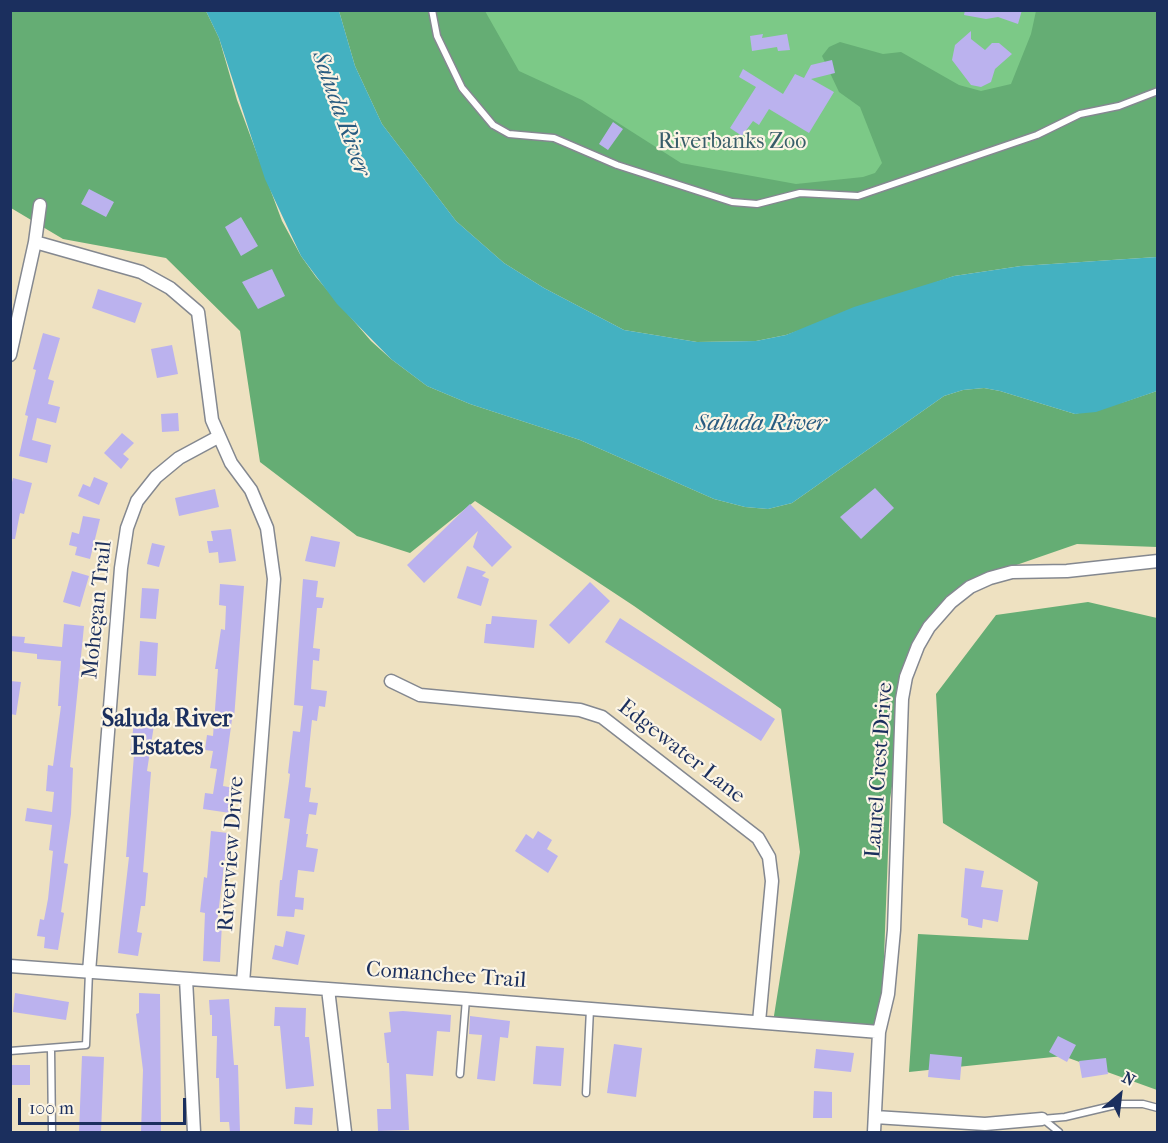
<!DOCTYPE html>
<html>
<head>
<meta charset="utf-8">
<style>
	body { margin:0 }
	#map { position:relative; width:1168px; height:1143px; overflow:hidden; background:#eee1c1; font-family:"IM FELL French Canon",serif }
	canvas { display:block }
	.frame { position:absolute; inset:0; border:12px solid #1b2f5e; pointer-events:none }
	.north { position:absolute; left:1090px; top:1065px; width:60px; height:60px; -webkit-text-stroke:4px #fcf5e5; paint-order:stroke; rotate:28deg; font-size:16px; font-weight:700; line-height:24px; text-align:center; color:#1b2f5e }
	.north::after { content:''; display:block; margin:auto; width:21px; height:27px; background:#1b2f5e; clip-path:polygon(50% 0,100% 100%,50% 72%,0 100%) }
	.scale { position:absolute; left:18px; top:1098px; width:168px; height:27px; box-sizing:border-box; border:3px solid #1b2f5e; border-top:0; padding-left:8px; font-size:18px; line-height:21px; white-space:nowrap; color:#1b2f5e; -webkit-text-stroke:4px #fcf5e5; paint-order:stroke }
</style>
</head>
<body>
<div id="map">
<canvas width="1168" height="1143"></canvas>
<div class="frame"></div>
<div class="north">N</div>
<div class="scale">100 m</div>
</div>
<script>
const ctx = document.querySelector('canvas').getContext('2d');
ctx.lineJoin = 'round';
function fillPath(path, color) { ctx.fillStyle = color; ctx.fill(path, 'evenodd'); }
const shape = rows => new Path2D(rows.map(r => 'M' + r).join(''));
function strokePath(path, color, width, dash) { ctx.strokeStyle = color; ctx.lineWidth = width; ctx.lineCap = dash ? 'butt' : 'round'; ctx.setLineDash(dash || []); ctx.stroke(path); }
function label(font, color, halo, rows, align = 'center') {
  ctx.font = font + ' "IM FELL French Canon",serif'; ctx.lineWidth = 4.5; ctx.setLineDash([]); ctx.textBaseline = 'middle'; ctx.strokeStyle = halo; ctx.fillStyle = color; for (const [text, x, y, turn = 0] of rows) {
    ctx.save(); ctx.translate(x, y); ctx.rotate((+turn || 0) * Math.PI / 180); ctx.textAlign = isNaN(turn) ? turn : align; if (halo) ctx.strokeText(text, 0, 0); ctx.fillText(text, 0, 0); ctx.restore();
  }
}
fillPath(shape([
	[339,11,1157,11,1157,247,420,174]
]), '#7cc987');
fillPath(shape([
	[11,11,206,11,219,38,237,100,282,221,301,256,316,277,371,341,391,359,427,386,470,404,580,440,714,499,745,507,768,509,792,503,944,396,963,390,984,388,1000,391,1075,414,1124,402,1157,391,1157,547,1077,544,973,580,912,659,890,799,881,1036,773,1022,800,852,781,709,634,606,475,501,410,553,357,536,260,462,240,331,166,258,63,239,11,208],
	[339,11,485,11,519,71,582,100,681,163,796,184,863,177,875,173,882,163,860,107,839,92,822,56,829,47,840,42,883,54,901,52,959,85,981,91,1011,84,1031,34,1036,11,1157,11,1157,257,1021,266,954,276,786,335,756,341,697,342,624,330,544,288,504,263,456,221,382,124,355,66],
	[1088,602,1157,618,1157,1090,1063,1056,909,1072,918,934,1028,940,1038,882,943,823,936,694,996,615]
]), '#65ad74');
fillPath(shape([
	[206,11,339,11,355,66,382,124,456,221,504,263,544,288,624,330,697,342,756,341,786,335,854,307,954,276,1021,266,1157,257,1157,391,1096,412,1075,414,1000,391,984,388,963,390,944,396,792,503,768,509,745,507,714,499,580,440,470,404,427,386,391,359,337,304,301,256,265,179,219,38]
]), '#44b1c1');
fillPath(shape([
	[965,10,1022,10,1018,24,998,17,986,19,964,15],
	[971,31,971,39,985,50,992,43,999,43,1012,54,995,69,991,82,981,87,971,85,952,60,955,45],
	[763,34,762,38,787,34,790,50,778,51,777,47,752,51,750,36],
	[832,60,835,73,811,79,834,92,809,133,769,109,759,125,753,121,742,136,730,128,756,87,739,77,743,69,783,94,795,74,804,78,811,65],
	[613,122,623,129,608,150,599,144],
	[89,189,114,202,106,217,81,204],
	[241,217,258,246,241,256,225,227],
	[272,269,285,296,258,309,242,282],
	[98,289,142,303,135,323,92,308],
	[43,333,60,338,48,379,54,381,48,404,60,407,56,423,37,418,32,440,51,445,47,463,19,456,28,416,25,415,36,370,33,369],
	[172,345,178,374,157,378,151,349],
	[178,413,179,431,162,432,161,414],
	[122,433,134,443,123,454,129,459,121,469,104,453],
	[94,477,108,483,99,505,78,496,83,484,90,487],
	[13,478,32,483,24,514,20,513,15,539,10,539,10,490],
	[875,488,894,508,861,539,840,517],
	[215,489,219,507,179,516,175,498],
	[470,504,512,547,492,567,473,547,478,531,424,583,407,565],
	[83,516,100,519,90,559,75,555,77,547,69,545,72,532,79,534],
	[231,529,236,561,219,563,218,552,209,553,207,541,213,541,211,531],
	[311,536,340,542,335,567,305,561],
	[152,543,165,546,159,567,147,564],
	[467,566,486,572,482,576,489,579,481,606,457,598],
	[72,571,89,576,80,607,63,602],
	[303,579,318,581,316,597,324,598,322,608,317,608,313,648,320,649,319,661,313,660,311,689,327,691,325,707,319,706,317,721,312,720,305,787,311,788,309,802,318,803,316,815,309,814,306,834,308,834,306,847,318,849,314,872,298,870,295,897,304,898,303,910,295,909,294,917,277,916,280,880,282,880,290,819,284,818,290,774,288,773,293,731,300,732,303,706,294,705],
	[590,582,610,601,569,644,549,625],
	[220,584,244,586,234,719,232,719,223,786,234,788,230,813,203,809,205,793,213,794,217,769,210,768,213,751,205,750,207,735,213,736,218,669,215,669,221,629,225,630,226,606,219,605],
	[142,588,159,589,156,619,140,618],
	[492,616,537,620,534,648,484,643,486,624,491,624],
	[620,618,775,719,761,741,605,642],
	[64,624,84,626,70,767,73,768,71,814,64,863,68,864,61,912,64,913,58,950,44,948,45,937,37,936,40,919,44,920,48,899,53,851,49,850,52,825,25,821,27,808,52,812,54,792,46,791,48,765,53,766,61,706,58,706,61,661,37,659,37,654,10,651,10,636,25,637,24,643,62,647],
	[140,641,158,643,156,676,138,675],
	[10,681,21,682,16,715,10,714],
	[134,722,154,725,147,771,151,772,143,872,148,873,145,906,141,906,137,932,142,933,138,956,118,953,129,857,126,857,134,755,130,755],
	[211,831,228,833,217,923,222,923,220,962,203,961,205,913,200,912,204,877,207,878],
	[538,831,552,840,547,849,558,856,548,873,515,851,526,834,533,839],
	[965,868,984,871,981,887,1003,890,998,922,983,919,982,928,968,925,968,919,961,917],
	[286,931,305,935,298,965,272,959,275,945,283,947],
	[15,993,69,1002,66,1020,13,1012],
	[139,993,160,994,161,1132,141,1132,143,1070,136,1014,139,1013],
	[229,999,234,1065,238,1065,240,1132,230,1132,229,1122,220,1122,219,1078,216,1078,217,1036,212,1036,212,1015,210,1015,209,1000],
	[275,1007,306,1008,305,1037,309,1037,314,1086,286,1089,280,1026,274,1026],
	[403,1011,451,1015,450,1032,437,1031,433,1076,406,1074,409,1130,378,1131,377,1109,391,1109,389,1063,387,1063,384,1033,391,1032,389,1012],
	[470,1016,510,1021,508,1038,500,1037,495,1081,477,1079,482,1035,469,1034],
	[1058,1036,1076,1045,1067,1062,1049,1052],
	[614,1044,642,1048,636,1097,607,1093],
	[536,1046,564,1048,561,1086,533,1084],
	[816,1049,854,1053,851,1072,814,1068],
	[930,1054,962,1057,960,1080,928,1077],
	[82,1056,104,1057,101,1132,79,1132],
	[1106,1058,1108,1074,1082,1078,1079,1061],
	[10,1065,30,1065,30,1085,10,1085],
	[814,1091,832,1092,832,1118,813,1118],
	[295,1107,313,1108,312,1125,294,1124]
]), '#bbb2ee');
const lane = shape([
	[432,10,437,36,462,88,493,125,509,134,554,138,617,165,732,202,757,204,800,193,858,196,1037,135,1080,114,1119,106,1158,91],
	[51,1049,52,1132],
	[10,1051,86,1045,89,972],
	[460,1074,466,999],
	[586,1093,590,1009],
	[1042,1119,1065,1117,1120,1104,1143,1104,1158,1108],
	[1043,1119,1059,1132]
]);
const street = shape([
	[35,242,141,272,170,288,198,312,212,420,231,463,251,490,267,528,274,579,243,983],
	[10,355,35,242,40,205],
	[391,681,420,695,580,710,602,717,758,838,769,857,772,881,759,1022],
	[10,966,466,999,879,1032],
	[89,972,121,568,127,528,137,501,156,477,179,458,218,437],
	[186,979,194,1132],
	[328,989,345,1132],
	[875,1117,985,1124,1042,1119],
	[874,1132,879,1032,888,994,894,930,902,699,906,677,918,646,929,627,951,602,970,587,990,578,1012,572,1067,571,1158,561]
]);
strokePath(lane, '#848890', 9);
strokePath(street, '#848890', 15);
strokePath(lane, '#fff', 6);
strokePath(street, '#fff', 12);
label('22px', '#385d6a', '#fcf5e5', [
	["Riverbanks Zoo",732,143]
]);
label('22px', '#1b2f5e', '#fcf5e5', [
	["Mohegan Trail",98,610,-84],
	["Edgewater Lane",681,752,38],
	["Laurel Crest Drive",880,770,-86],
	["Riverview Drive",232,854,-86],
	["Comanchee Trail",446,976,4]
]);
label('italic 24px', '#295c81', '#fcf5e5', [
	["Saluda River",340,114,70],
	["Saluda River",761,424]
]);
label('bold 24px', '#1b2f5e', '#fcf5e5', [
	["Saluda River",167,720],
	["Estates",167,748]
]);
</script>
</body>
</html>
